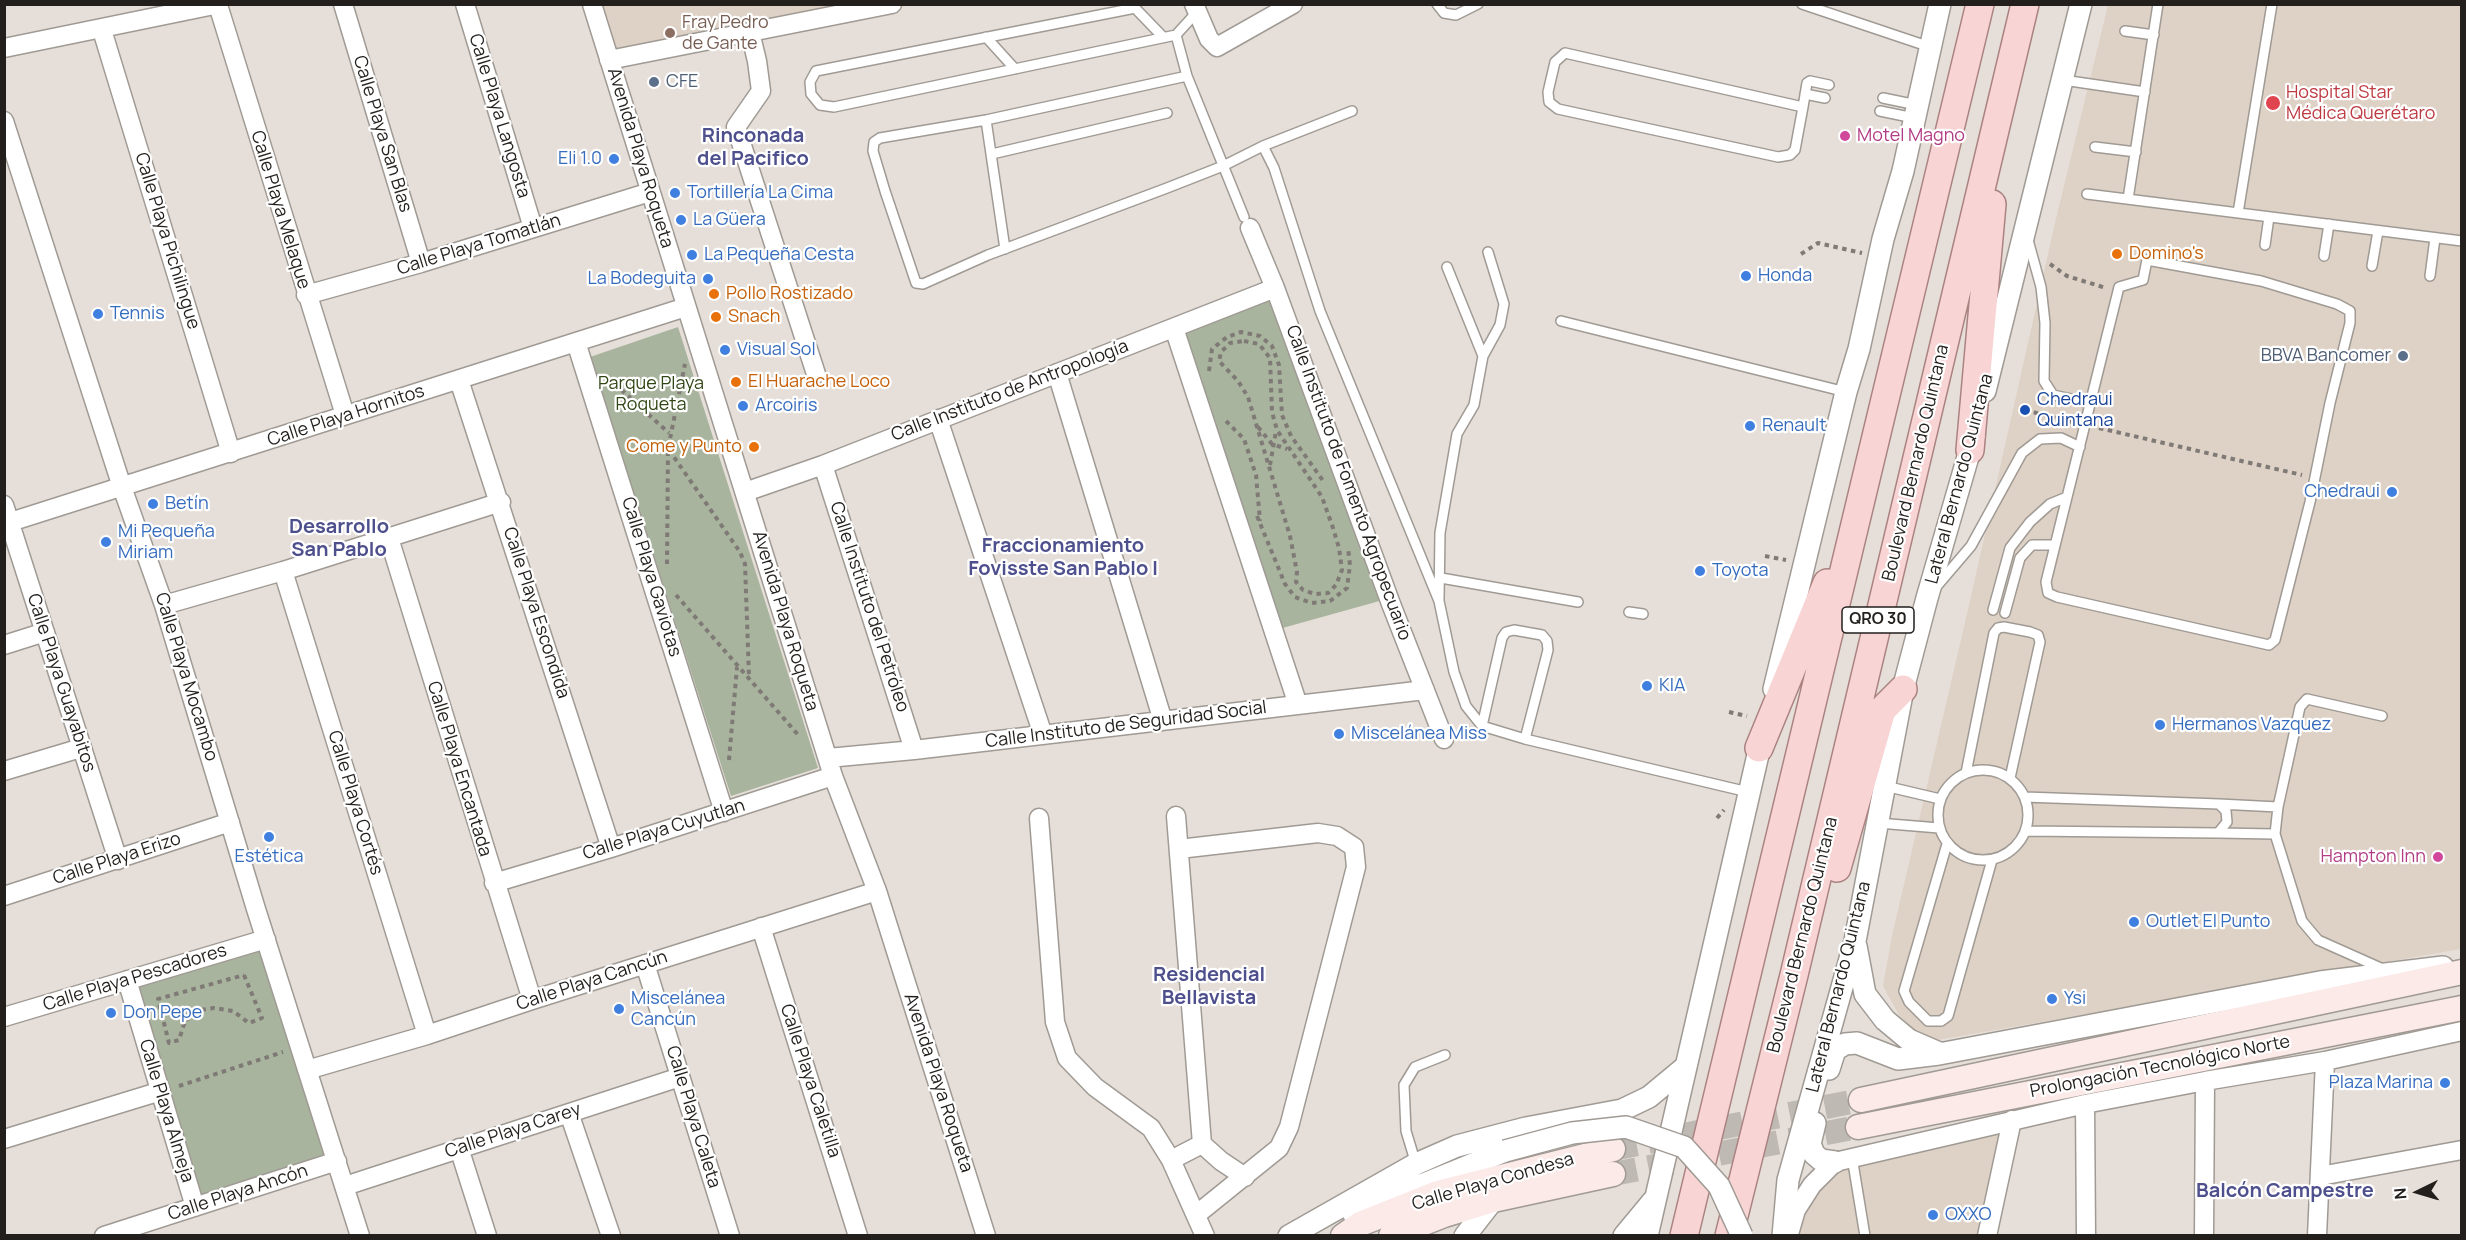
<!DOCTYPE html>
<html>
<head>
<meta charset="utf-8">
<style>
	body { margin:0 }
	#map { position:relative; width:2466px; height:1240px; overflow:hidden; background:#e6dfd9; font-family:Manrope,sans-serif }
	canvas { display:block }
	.frame { position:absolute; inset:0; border:6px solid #221f1d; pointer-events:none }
	.north { position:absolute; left:2388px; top:1162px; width:60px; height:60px; -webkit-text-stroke:4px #fff; paint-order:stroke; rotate:265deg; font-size:16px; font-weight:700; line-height:24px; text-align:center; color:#221f1d }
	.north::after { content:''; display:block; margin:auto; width:21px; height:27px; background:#221f1d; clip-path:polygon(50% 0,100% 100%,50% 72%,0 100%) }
</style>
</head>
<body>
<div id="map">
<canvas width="2466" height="1240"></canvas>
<div class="frame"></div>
<div class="north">N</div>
</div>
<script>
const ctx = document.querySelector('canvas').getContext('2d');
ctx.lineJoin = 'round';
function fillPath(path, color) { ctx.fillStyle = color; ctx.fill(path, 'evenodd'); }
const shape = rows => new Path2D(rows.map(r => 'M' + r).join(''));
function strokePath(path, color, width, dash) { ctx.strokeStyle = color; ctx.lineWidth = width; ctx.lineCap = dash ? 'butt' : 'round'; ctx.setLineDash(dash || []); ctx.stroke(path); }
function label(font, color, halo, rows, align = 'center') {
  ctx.font = font + ' Manrope,sans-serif'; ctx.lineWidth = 4.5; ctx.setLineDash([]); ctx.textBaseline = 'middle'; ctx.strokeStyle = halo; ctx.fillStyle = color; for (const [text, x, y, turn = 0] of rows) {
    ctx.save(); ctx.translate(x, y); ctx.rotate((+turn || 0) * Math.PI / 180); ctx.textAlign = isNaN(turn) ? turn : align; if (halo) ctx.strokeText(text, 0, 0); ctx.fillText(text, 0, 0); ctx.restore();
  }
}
fillPath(shape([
	[850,4,615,56,599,5],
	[2108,5,2461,5,2461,949,1926,1042,1899,1015,1883,986,1892,936,1970,601,2055,223],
	[2012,1120,1987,1235,1789,1236,1835,1162]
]), '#ded1c5');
fillPath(shape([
	[1274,298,1383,600,1279,629,1180,336],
	[678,327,818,768,731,796,590,357],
	[263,946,331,1159,200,1201,130,982]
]), '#a8b49d');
strokePath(shape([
	[1613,1149,1861,1100],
	[1613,1174,1858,1127]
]), '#bfb9b3', 24, [24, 12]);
const service = shape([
	[1437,4,1444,13,1456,15,1478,4],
	[1802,4,1930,47],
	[1196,13,1176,35,1187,76,1244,217],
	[2125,31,2154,35],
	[986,37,1015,69],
	[1163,37,1135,8,816,71,810,82,811,94,820,105,834,107,1176,35],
	[1187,76,986,120,880,138,874,142,873,151,885,191,916,283,923,284,988,255,1167,188,1223,166,1263,146,1274,168,1320,311,1439,601,1454,672,1466,706,1482,726,1525,739,1748,792],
	[2063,80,2145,92],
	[1805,94,1825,98],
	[1883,98,1917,105],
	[1803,107,1565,53,1555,62,1548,92,1549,102,1558,109,1778,157,1790,155,1795,150,1803,107,1807,83,1810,81,1829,85],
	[1880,111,1914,118],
	[986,120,1005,249],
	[1263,146,1352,111],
	[2095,147,2136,152],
	[992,154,1167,113],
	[2087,194,2462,241],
	[2128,199,2158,4],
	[2238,213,2272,4],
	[2028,240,2041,287,2045,323,2044,381,2053,395,2090,403],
	[2265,245,2269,217],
	[2324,256,2329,224],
	[2147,260,2261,281,2337,304,2350,311,2350,323,2330,403,2310,502,2275,640,2269,645,2057,597,2048,593,2046,582,2119,287,2143,280,2147,260],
	[2372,266,2378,231],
	[2430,276,2435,238],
	[1561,321,1846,392],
	[1483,356,1500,325,1504,304,1488,252],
	[1441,578,1578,602],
	[1936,587,1971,546,2022,453,2040,439,2061,438,2080,447],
	[1439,599,1440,533,1457,434,1474,405,1483,356,1447,267],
	[1993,610,2010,548,2030,522,2050,504,2067,497],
	[1629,612,1643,614],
	[2005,613,2020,558,2032,545,2055,545],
	[2382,716,2307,699,2300,707,2278,807,2275,834,2302,921,2318,940,2383,969],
	[1482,726,1502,638,1506,632,1514,630,1542,635,1547,641,1548,650,1525,739],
	'1938 815a45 45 0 1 1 90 0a45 45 0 1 1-90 0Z',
	[1966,773,1994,633,1998,628,2004,627,2030,632,2038,635,2040,642,2010,778],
	[1885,786,1940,799],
	[2025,797,2219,804,2226,811,2227,822,2218,833,2025,831],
	[2219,804,2278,807],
	[1878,823,1939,828],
	[2218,833,2275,834],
	[1947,844,1904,991,1909,1002,1928,1021,1941,1021,1948,1016,1992,860],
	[1852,1157,1865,1236],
	[1416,1164,1406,1131,1404,1085,1415,1067,1445,1055]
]);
const minor = shape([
	[343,4,421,263],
	[465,4,533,228],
	[592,4,833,776,877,891,986,1236],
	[1194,4,1209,39,1217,47,1293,4],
	[218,5,345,415],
	[102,30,231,453],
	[750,32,757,61,761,91,736,127,816,374],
	[4,48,219,4],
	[609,60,892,4],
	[4,121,122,487,164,605,256,909,360,1236],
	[1250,228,1275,288,1391,604,1444,739],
	[306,295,421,263,650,192],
	[1174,328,1298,705],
	[576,342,724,812],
	[1057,373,1163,721],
	[459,380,611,848],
	[938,419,1043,735],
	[823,465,914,750],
	[745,492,823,465,1275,288],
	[4,505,118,860],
	[4,524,686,307],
	[389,538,532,1000],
	[283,571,427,1035],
	[164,605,283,571,501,502],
	[4,645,45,632],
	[828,758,914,750,1425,690],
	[4,771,81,748],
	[1039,818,1055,1022,1067,1058,1095,1087,1151,1128,1171,1160,1205,1236],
	[1179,849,1318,833,1337,836,1354,847,1356,867,1289,1127,1279,1148,1196,1215],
	[494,883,611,848,833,776],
	[4,896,230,822],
	[761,927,858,1236],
	[645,964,730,1236],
	[127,980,195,1207],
	[4,1017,266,939],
	[307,1070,427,1035,532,1000,877,891],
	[2085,1104,2086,1236],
	[569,1113,611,1236],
	[4,1139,161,1091],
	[1202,1144,1221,1161,1245,1177],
	[459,1148,487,1236],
	[1171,1160,1202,1144,1176,816],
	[2320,1176,2462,1150],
	[345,1186,680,1077],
	[1789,1234,1796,1210,1812,1185,1835,1162,2085,1104,2205,1081,2325,1061,2462,1031],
	[104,1236,337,1161],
	[1987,1236,2012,1120],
	[2204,1236,2205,1081],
	[2317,1236,2325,1061]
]);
const tertiary = shape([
	[1985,391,2081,4],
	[1774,689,1846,392,1859,349,1883,239,1903,171,1940,4],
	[1856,946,1865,994,1885,1020,1909,1040,1939,1053],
	[1829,1069,1835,1050,1845,1044,1857,1043,1898,1059,1939,1054,2320,982,2443,967],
	[1815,1123,1810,1144,1814,1154,1821,1160,1835,1162],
	[1353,1213,1505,1151],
	[1289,1236,1416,1164,1457,1146,1526,1128,1622,1110,1649,1097,1684,1068],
	[1465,1236,1493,1200],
	[1624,1236,1653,1201],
	[1647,1236,1763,733],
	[1783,1236,1788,1180,1855,941,1903,689,1927,598,1974,436]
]);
const secondary = shape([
	[1861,1100,2462,972],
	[1858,1127,2462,1008],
	[1343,1236,1360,1224,1438,1193,1613,1149],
	[1391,1236,1444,1215,1493,1200,1613,1174]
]);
const primary = shape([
	[1970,450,1992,204],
	[1759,748,1827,583],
	[1837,868,1882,710,1903,689],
	[1684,1236,1980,4],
	[1729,1236,1794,975,2025,4]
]);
strokePath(service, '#a09a94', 12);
strokePath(minor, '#a09a94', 21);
strokePath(tertiary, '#a09a94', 24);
strokePath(secondary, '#a09a94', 27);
strokePath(primary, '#aa8381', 30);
strokePath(shape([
	[1801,254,1818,243,1862,253],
	[2050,264,2067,276,2106,288],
	[1244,341,1259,344,1270,358,1272,412,1277,430,1322,497,1333,528,1339,548,1342,570,1336,585,1328,593,1315,594,1303,590,1296,582,1297,572,1290,536,1248,397,1238,381,1219,361,1221,352,1230,343,1244,341],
	[1209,371,1212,349,1227,337,1241,332,1260,336,1272,346,1279,365,1282,415,1291,436,1324,482],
	[608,378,669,433],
	[2025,410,2071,422],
	[1226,421,1244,439,1256,475,1260,521],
	[1258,427,1272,444,1287,449],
	[2099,428,2302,475],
	[669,450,740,552,745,564,749,677],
	[1270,465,1276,431],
	[1257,516,1285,584,1295,597,1312,603,1330,601,1347,588,1350,565,1348,548],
	[1765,556,1786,560],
	[667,564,668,449,685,364],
	[676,595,800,737],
	[1729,712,1747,716],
	[729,760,737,667],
	[1717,818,1724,810],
	[244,975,262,1018,249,1023,233,1011,214,1008,200,1010,185,1021,179,1040,169,1043,158,999,244,975],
	[179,1086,283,1052]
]), '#7f7a76', 4, [4.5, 4.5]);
strokePath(service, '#fff', 9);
strokePath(minor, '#fff', 18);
strokePath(tertiary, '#fff', 21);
strokePath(secondary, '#fceae9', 24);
strokePath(primary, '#f8d5d4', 27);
const tertiaryBridge = shape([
	[1505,1151,1572,1133,1626,1127,1684,1147,1719,1186,1742,1236]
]);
strokePath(tertiaryBridge, '#a09a94', 24, []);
strokePath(tertiaryBridge, '#fff', 21);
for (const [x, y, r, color] of [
	[670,33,6,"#8d6e63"],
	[654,82,6,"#5c6f8a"],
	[2273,103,8,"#e0444e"],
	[1845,136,6,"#d1479c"],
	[614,159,6,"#3f7fe0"],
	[675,193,6,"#3f7fe0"],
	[681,220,6,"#3f7fe0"],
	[2117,254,6,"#e8710a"],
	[692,255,6,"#3f7fe0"],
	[1746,276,6,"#3f7fe0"],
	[708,279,6,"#3f7fe0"],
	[714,294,6,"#e8710a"],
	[98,314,6,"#3f7fe0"],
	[716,317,6,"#e8710a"],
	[725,350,6,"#3f7fe0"],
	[2403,356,6,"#5c6f8a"],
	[736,382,6,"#e8710a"],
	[743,406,6,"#3f7fe0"],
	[2025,410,6,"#1a4fb4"],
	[1750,426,6,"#3f7fe0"],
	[754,447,6,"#e8710a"],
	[2392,492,6,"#3f7fe0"],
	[153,504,6,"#3f7fe0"],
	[106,542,6,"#3f7fe0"],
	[1700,571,6,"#3f7fe0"],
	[1647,686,6,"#3f7fe0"],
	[2160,725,6,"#3f7fe0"],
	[1339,734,6,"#3f7fe0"],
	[269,837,6,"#3f7fe0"],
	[2438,857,6,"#d1479c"],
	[2134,922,6,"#3f7fe0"],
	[2052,999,6,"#3f7fe0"],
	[619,1009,6,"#3f7fe0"],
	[111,1013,6,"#3f7fe0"],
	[2445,1083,6,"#3f7fe0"],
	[1933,1215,6,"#3f7fe0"]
]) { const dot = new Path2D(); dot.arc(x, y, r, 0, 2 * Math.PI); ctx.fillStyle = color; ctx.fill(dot); strokePath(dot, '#fff', 2); }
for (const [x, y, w] of [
	[1878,620,72]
]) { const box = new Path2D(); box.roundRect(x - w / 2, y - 13, w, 26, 4.5); ctx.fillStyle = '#fff'; ctx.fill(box); strokePath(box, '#221f1d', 1.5); }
label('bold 16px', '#221f1d', null, [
	["QRO 30",1878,620]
]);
label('18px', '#785e54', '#fff', [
	["Fray Pedro",682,23],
	["de Gante",682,44]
], 'left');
label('18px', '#4e5e75', '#fff', [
	["CFE",666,82],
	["BBVA Bancomer",2391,356,"right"]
], 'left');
label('18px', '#be3a42', '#fff', [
	["Hospital Star",2286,93],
	["Médica Querétaro",2286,114]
], 'left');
label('18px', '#221f1d', '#fff', [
	["Calle Playa Langosta",499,116,73],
	["Calle Playa San Blas",382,134,73],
	["Avenida Playa Roqueta",640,158,73],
	["Calle Playa Melaque",280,210,73],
	["Calle Playa Pichilingue",167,241,73],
	["Calle Playa Tomatlán",479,245,-17],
	["Calle Instituto de Antropología",1010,391,-21],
	["Calle Playa Hornitos",346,416,-18],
	["Boulevard Bernardo Quintana",1916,463,-77],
	["Lateral Bernardo Quintana",1960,479,-75],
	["Calle Instituto de Fomento Agropecuario",1348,483,70],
	["Calle Playa Gaviotas",651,577,73],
	["Calle Instituto del Petróleo",869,607,72],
	["Calle Playa Escondida",536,613,72],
	["Avenida Playa Roqueta",785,621,73],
	["Calle Playa Mocambo",186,677,73],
	["Calle Playa Guayabitos",61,683,72],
	["Calle Instituto de Seguridad Social",1126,725,-7],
	["Calle Playa Encantada",459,769,73],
	["Calle Playa Cortés",355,803,73],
	["Calle Playa Cuyutlan",664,830,-17],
	["Calle Playa Erizo",117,859,-18],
	["Boulevard Bernardo Quintana",1803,935,-76],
	["Calle Playa Pescadores",135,978,-17],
	["Calle Playa Cancún",592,981,-18],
	["Lateral Bernardo Quintana",1839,987,-76],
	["Prolongación Tecnológico Norte",2160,1067,-11],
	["Calle Playa Caletilla",810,1081,72],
	["Avenida Playa Roqueta",938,1083,72],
	["Calle Playa Almeja",166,1111,73],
	["Calle Playa Caleta",693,1117,73],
	["Calle Playa Carey",513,1131,-18],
	["Calle Playa Condesa",1493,1182,-16],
	["Calle Playa Ancón",238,1193,-18]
]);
label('18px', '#b23c85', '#fff', [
	["Motel Magno",1857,136],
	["Hampton Inn",2426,857,"right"]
], 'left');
label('18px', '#366cbe', '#fff', [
	["Eli 1.0",602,159,"right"],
	["Tortillería La Cima",687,193],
	["La Güera",693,220],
	["La Pequeña Cesta",704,255],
	["Honda",1758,276],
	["La Bodeguita",696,279,"right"],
	["Tennis",110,314],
	["Visual Sol",737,350],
	["Arcoiris",755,406],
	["Renault",1762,426],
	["Chedraui",2380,492,"right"],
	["Betín",165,504],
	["Mi Pequeña",118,532],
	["Miriam",118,553],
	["Toyota",1712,571],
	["KIA",1659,686],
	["Hermanos Vazquez",2172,725],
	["Miscelánea Miss",1351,734],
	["Estética",269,857,"center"],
	["Outlet El Punto",2146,922],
	["Miscelánea",631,999],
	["Cancún",631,1020],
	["Ysi",2064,999],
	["Don Pepe",123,1013],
	["Plaza Marina",2433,1083,"right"],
	["OXXO",1945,1215]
], 'left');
label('18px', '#c56008', '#fff', [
	["Domino's",2129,254],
	["Pollo Rostizado",726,294],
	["Snach",728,317],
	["El Huarache Loco",748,382],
	["Come y Punto",742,447,"right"]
], 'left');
label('18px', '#324717', '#fff', [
	["Parque Playa",651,384],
	["Roqueta",651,405]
]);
label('18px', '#164399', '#fff', [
	["Chedraui",2037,400],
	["Quintana",2037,421]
], 'left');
label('bold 20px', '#4e4f8d', '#fff', [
	["Rinconada",753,136],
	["del Pacifico",753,159],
	["Desarrollo",339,527],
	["San Pablo",339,550],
	["Fraccionamiento",1063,546],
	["Fovisste San Pablo I",1063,569],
	["Residencial",1209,975],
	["Bellavista",1209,998],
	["Balcón Campestre",2285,1191]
]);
</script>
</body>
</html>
